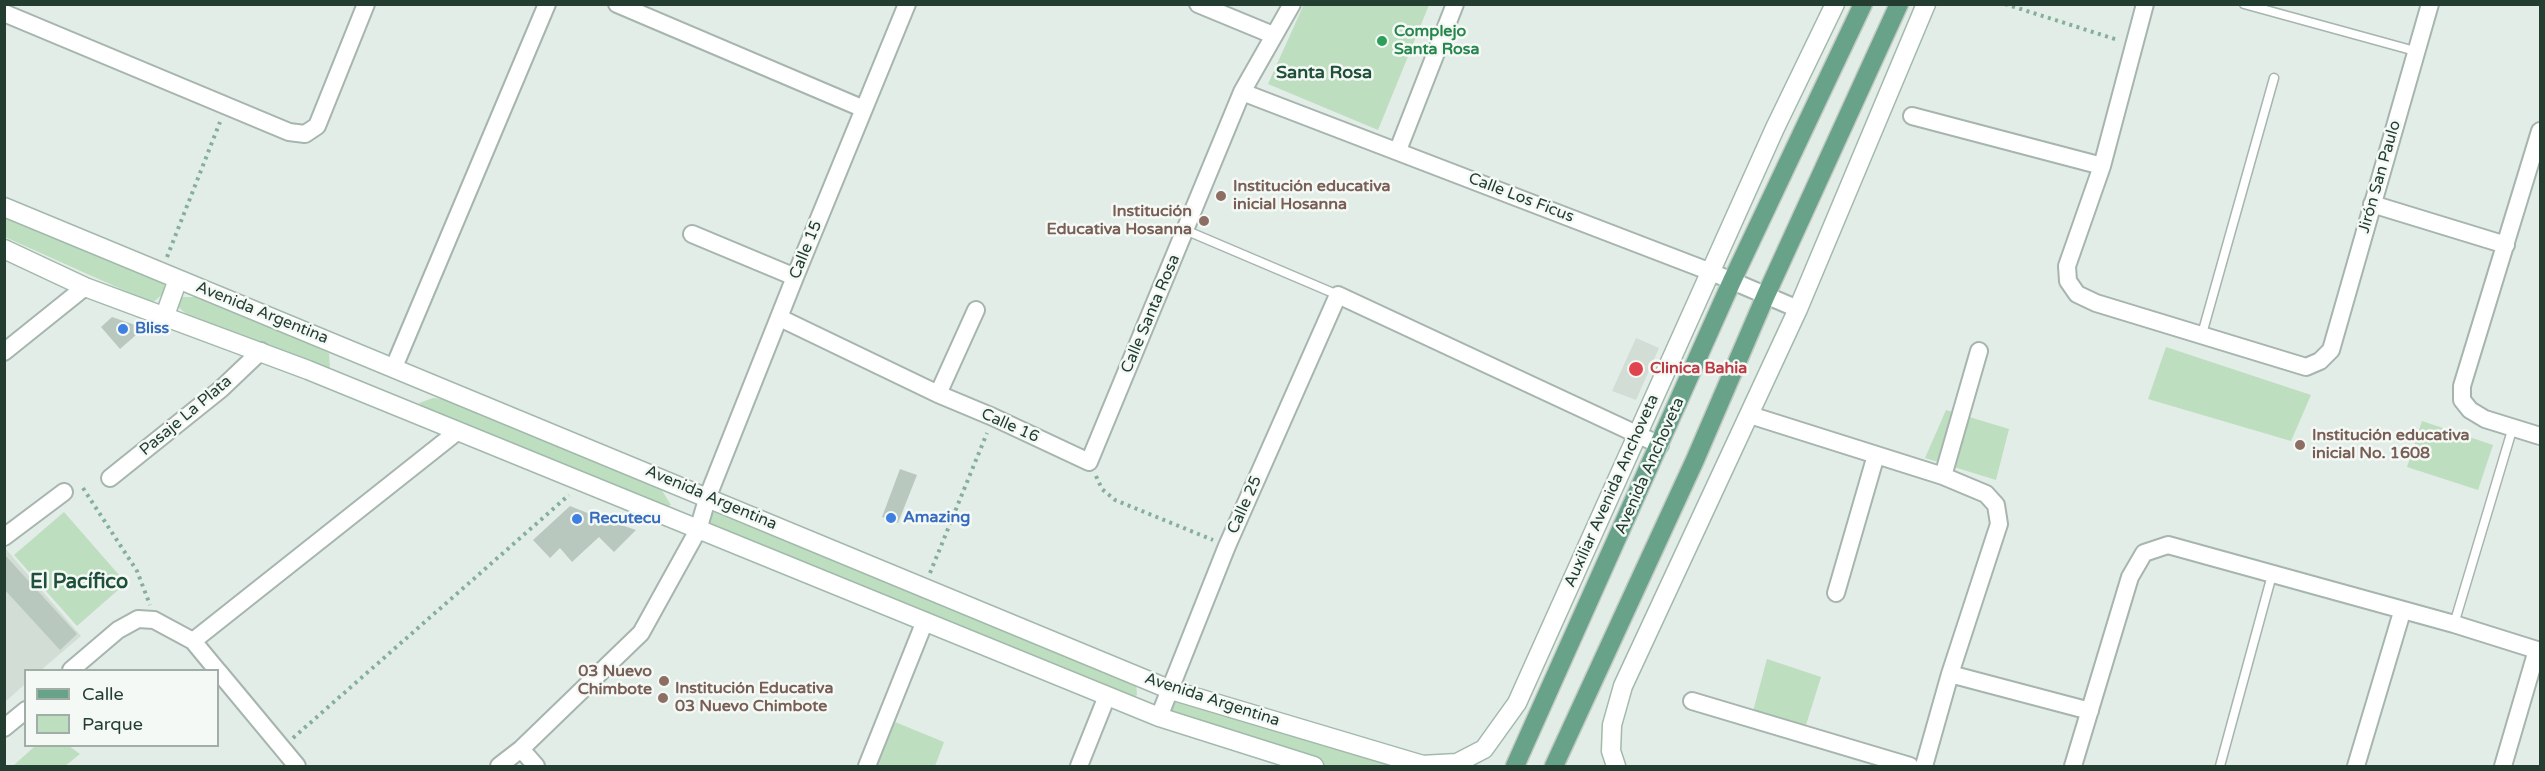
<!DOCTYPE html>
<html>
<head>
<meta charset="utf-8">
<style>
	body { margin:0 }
	#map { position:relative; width:2545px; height:771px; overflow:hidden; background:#e3ede7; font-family:"Varela Round",sans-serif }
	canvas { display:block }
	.frame { position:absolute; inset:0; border:6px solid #233e31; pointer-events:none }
	.legend { position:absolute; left:24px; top:669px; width:195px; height:78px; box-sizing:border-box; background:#f4f9f6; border:2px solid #a0aea7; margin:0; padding:8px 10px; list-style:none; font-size:18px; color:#233e31 }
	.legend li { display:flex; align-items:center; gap:12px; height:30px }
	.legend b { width:30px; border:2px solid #a0aea7 }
</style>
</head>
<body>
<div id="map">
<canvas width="2545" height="771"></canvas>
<div class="frame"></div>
<ul class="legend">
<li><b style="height:8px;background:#68a288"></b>Calle</li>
<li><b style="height:16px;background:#bddebf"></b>Parque</li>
</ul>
</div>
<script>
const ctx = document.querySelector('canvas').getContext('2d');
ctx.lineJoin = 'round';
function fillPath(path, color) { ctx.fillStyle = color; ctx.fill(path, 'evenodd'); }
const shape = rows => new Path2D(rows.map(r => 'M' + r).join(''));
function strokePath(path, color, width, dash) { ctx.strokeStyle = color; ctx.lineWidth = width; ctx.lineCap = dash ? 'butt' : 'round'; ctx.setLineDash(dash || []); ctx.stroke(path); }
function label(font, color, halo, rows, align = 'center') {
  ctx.font = font + ' "Varela Round",sans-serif'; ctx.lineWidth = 5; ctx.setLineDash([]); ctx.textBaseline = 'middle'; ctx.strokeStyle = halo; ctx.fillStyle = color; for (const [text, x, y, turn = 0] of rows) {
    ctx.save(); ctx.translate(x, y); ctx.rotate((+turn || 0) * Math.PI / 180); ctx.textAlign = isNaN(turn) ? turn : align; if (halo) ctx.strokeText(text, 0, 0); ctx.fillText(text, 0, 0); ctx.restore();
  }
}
fillPath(shape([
	[1636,338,1659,348,1636,400,1612,391],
	[4,547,81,636,41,670,26,670,25,684,5,702]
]), '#d1ddd5');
fillPath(shape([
	[1304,4,1429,5,1378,130,1268,84],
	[5,211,164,282,164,293,152,303,5,237],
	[178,297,202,297,329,353,330,370,193,320,176,305],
	[2166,347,2311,395,2291,441,2148,399],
	[433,398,443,399,661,489,671,505,654,511,436,422,419,403],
	[1946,410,2009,429,1996,480,1925,458],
	[2422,421,2493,445,2478,490,2407,467],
	[64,512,126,583,77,626,14,555],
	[713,512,1136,683,1137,695,1124,703,708,533,701,518],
	[1767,659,1821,677,1801,741,1749,726],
	[1180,700,1396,766,1314,766,1165,711,1170,704],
	[890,720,944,742,935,766,871,766],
	[35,746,69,746,80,754,65,766,13,766]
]), '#bddebf');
fillPath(shape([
	[112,317,144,328,120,349,101,327],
	[900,469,917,475,898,523,882,517],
	[570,506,595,516,636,530,614,552,599,537,572,562,560,548,550,558,533,540],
	[4,554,77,634,60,650,4,589]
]), '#b9c8bf');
const lane = shape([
	[2244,4,2415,51],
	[1185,230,1338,295],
	[2202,334,2274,78],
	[2454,624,2513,427],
	[2220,766,2272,575]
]);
const street = shape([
	[617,4,864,109],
	[1198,4,1273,35],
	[2145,4,2102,166,2067,266,2068,281,2077,294,2096,303,2306,367,2320,361,2331,350,2430,4],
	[4,13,289,132,305,134,317,126,366,4],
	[1242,92,1711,272,1798,309],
	[1912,116,2102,166],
	[2540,131,2462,386,2462,400,2470,410,2485,419,2540,436],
	[1398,150,1455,4],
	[2372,204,2506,245],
	[692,234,795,277],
	[780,318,938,394,993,417,1089,462,1242,92,1292,4],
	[4,352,85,287],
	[394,367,547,4],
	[938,394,976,310],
	[1750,415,1943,476,1986,494,1996,505,1999,524,1950,674,1924,766],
	[1943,476,1979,351],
	[110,478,221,389,261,351],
	[4,537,64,492],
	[1836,593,1876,455],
	[193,641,458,431],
	[71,670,118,630,138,619,154,620,193,641,217,670],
	[218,671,297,766],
	[1950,674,2090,711],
	[1692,701,1910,766],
	[1159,717,1227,546,1338,295,1660,445],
	[4,728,26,710],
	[521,749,536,766],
	[499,766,521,749,641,633,698,530,708,496,795,277,907,4],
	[867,766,925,621],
	[1079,766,1107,696],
	[2073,766,2130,577,2144,553,2168,545,2454,624,2540,651],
	[2356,766,2402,612],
	[2503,766,2537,650]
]);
const secondary = shape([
	[4,207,1171,690,1426,766],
	[4,249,85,287,308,370,1159,717,1314,766],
	[164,318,178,279],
	[1421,765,1457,763,1484,749,1517,703,1775,128,1835,4],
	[1616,766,1611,751,1612,725,1623,686,1798,309,1926,4]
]);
const primary = shape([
	[1515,766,1732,281,1863,4],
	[1554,766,1695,460,1766,295,1899,4]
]);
strokePath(lane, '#a6b5ad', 11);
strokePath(street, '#a6b5ad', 20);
strokePath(secondary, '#a2b9ac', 21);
strokePath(primary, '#c1c9c5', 21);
strokePath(shape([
	[2005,4,2118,40],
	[167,257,220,122],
	[1096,476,1102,489,1115,500,1213,540],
	[83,488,137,571,150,605],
	[930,573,987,433],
	[293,738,569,495]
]), '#84b09a', 4, [3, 4.5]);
strokePath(lane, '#fff', 8);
strokePath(street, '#fff', 16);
strokePath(secondary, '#fff', 18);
strokePath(primary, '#68a288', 18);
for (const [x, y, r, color] of [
	[1382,41,6,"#2e9e5b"],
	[1221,196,6,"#8d6e63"],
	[1204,221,6,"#8d6e63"],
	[123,329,6,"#3f7fe0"],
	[1636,369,8,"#e0444e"],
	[2300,445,6,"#8d6e63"],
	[891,518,6,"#3f7fe0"],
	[577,519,6,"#3f7fe0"],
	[664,681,6,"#8d6e63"],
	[663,698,6,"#8d6e63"]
]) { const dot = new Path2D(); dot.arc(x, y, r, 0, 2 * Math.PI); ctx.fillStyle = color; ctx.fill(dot); strokePath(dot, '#f4f9f6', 2); }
label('bold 16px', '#27864d', '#f4f9f6', [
	["Complejo",1394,32],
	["Santa Rosa",1394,50]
], 'left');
label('16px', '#233e31', '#f4f9f6', [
	["Jirón San Paulo",2380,177,-74],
	["Calle Los Ficus",1521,198,21],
	["Calle 15",806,250,-68],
	["Avenida Argentina",262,313,22],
	["Calle Santa Rosa",1151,314,-67],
	["Pasaje La Plata",186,416,-40],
	["Calle 16",1010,426,24],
	["Avenida Anchoveta",1650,466,-66],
	["Auxiliar Avenida Anchoveta",1612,491,-66],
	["Avenida Argentina",711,498,23],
	["Calle 25",1245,505,-66],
	["Avenida Argentina",1212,700,18]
]);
label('bold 16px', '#785e54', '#f4f9f6', [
	["Institución educativa",1233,187],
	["inicial Hosanna",1233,205],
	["Institución",1192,212,"right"],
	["Educativa Hosanna",1192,230,"right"],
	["Institución educativa",2312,436],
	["inicial No. 1608",2312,454],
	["03 Nuevo",652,672,"right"],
	["Chimbote",652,690,"right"],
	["Institución Educativa",675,689],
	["03 Nuevo Chimbote",675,707]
], 'left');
label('bold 16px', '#366cbe', '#f4f9f6', [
	["Bliss",135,329],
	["Amazing",903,518],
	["Recutecu",589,519]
], 'left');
label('bold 16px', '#be3a42', '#f4f9f6', [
	["Clinica Bahia",1650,369]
], 'left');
label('bold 18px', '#1f503a', '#f4f9f6', [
	["Santa Rosa",1324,73]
]);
label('bold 20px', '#1f503a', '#f4f9f6', [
	["El Pacífico",79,583]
]);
</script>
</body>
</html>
